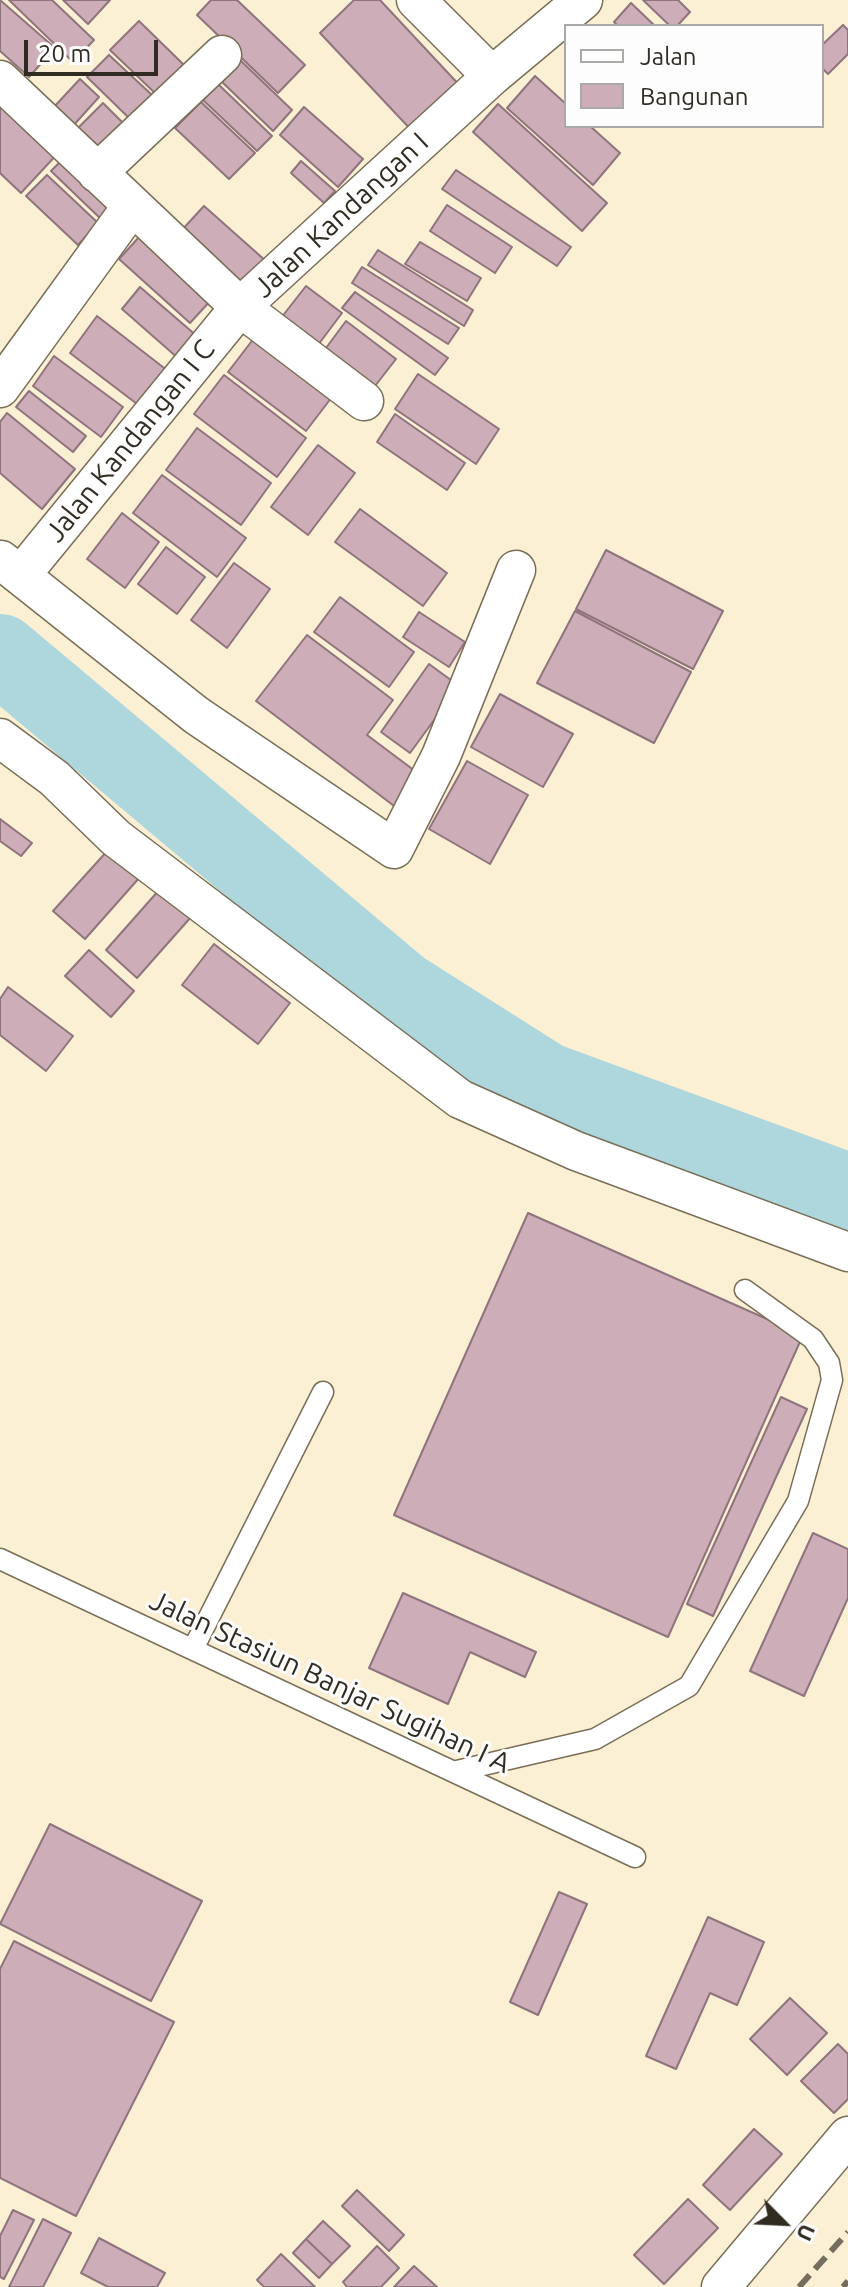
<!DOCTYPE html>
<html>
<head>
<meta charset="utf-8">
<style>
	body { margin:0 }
	#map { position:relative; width:848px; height:2287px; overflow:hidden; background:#fbefd4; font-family:Ubuntu,sans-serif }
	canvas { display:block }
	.legend { position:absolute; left:564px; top:24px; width:260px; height:104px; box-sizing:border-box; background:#fdfdfd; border:2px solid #aba9a5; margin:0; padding:10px 14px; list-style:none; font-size:24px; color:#312c22 }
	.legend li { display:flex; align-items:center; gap:16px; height:40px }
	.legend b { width:40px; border:2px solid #aba9a5 }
	.north { position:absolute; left:744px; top:2183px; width:80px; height:80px; -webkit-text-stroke:6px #fdfdfd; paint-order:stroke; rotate:114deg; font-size:22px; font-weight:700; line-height:32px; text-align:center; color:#312c22 }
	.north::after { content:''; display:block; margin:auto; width:28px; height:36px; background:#312c22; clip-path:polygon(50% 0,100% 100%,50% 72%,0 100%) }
	.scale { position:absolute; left:24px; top:40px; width:134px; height:36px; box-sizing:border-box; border:4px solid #312c22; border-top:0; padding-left:10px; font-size:24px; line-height:28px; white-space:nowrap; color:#312c22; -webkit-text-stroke:6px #fdfdfd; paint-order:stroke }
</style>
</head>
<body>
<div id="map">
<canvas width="848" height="2287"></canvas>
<ul class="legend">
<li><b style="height:10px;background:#fff"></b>Jalan</li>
<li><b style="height:22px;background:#cdaeb8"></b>Bangunan</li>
</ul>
<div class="north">U</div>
<div class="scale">20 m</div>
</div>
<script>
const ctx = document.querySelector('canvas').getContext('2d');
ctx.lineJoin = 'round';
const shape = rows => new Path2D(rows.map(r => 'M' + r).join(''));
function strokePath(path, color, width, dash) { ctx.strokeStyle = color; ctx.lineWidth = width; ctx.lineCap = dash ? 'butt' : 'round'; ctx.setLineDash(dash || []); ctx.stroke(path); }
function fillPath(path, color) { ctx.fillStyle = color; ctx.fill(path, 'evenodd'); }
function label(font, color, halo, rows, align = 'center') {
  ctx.font = font + ' Ubuntu,sans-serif'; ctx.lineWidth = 6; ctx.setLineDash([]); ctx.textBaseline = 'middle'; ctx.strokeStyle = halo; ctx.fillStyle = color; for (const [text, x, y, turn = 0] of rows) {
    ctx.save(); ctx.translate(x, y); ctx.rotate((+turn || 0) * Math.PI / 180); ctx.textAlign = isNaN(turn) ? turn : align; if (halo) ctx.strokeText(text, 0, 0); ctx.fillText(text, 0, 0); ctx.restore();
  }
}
strokePath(shape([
	[0,654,400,990,545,1082,848,1193]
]), '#add6dd', 80);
const building = shape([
	[0,0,55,48,29,77,0,51,0,0],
	[9,0,52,0,94,40,73,62,9,0],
	[63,0,110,0,88,24,63,0],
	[211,0,237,0,305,65,278,93,197,15,211,0],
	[354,0,380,0,463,89,415,134,320,33,354,0],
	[643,0,678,0,690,12,677,26,670,26,643,0],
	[631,3,655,26,618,26,614,22,631,3],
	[139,21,185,66,157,95,110,50,139,21],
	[843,25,848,30,848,54,828,74,822,68,822,45,843,25],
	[109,55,152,95,129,118,87,77,109,55],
	[240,60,292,110,273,131,221,81,240,60],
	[535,76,566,104,566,126,590,126,620,153,593,185,507,108,535,76],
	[80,79,99,97,72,127,53,108,80,79],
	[218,84,272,136,257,151,203,100,218,84],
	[0,94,61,150,21,193,0,173,0,94],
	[201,102,255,153,229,179,175,128,201,102],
	[103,103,125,125,99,152,76,130,103,103],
	[498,104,607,203,582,231,473,132,498,104],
	[304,107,363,159,338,187,280,135,304,107],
	[70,152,121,201,103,221,51,171,70,152],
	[301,161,335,191,324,203,291,173,301,161],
	[456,170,571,247,557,266,442,189,456,170],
	[47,175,98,223,78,245,26,196,47,175],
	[447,205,512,247,495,273,430,231,447,205],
	[204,206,267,262,244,288,181,231,204,206],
	[141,235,212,299,190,323,119,259,141,235],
	[420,242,481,278,467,301,405,264,420,242],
	[378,250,473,310,464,326,368,265,378,250],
	[362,267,459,328,448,344,352,283,362,267],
	[306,286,342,313,318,345,281,318,306,286],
	[140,287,198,337,179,359,122,309,140,287],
	[355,292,448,358,435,375,342,308,355,292],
	[97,316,168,371,141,407,70,353,97,316],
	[346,321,396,359,375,386,326,348,346,321],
	[258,333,335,393,306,431,228,372,258,333],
	[54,356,123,407,101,437,33,386,54,356],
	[418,374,499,429,476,464,395,409,418,374],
	[224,375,306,438,277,477,194,414,224,375],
	[29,391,86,436,73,452,16,407,29,391],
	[7,413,75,469,42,509,0,473,0,422,7,413],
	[395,414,465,463,447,490,377,442,395,414],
	[197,428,271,483,241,525,166,470,197,428],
	[318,445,355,473,308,535,271,507,318,445],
	[162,475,246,538,217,577,133,513,162,475],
	[360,509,447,573,423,606,335,542,360,509],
	[122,513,159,542,125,588,87,559,122,513],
	[166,547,205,577,177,614,138,584,166,547],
	[606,550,723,611,693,669,576,609,606,550],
	[234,563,270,589,227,648,191,620,234,563],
	[340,597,414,652,389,687,314,632,340,597],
	[575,611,691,672,654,743,537,683,575,611],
	[419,612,465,642,449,667,403,637,419,612],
	[307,635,393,700,367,735,423,777,398,809,256,701,307,635],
	[429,664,459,686,410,753,381,732,429,664],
	[500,694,573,734,543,787,471,747,500,694],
	[467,761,528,795,490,864,429,829,467,761],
	[0,819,32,843,21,856,0,841,0,819],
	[109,849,140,877,85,939,53,911,109,849],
	[160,889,191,917,137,978,106,950,160,889],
	[214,944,290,1003,258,1044,182,985,214,944],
	[89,950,134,991,111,1017,65,976,89,950],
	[8,987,73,1036,46,1071,0,1035,0,999,8,987],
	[528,1213,803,1335,668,1637,394,1515,528,1213],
	[781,1397,807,1409,713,1616,687,1604,781,1397],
	[813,1533,848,1549,848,1598,804,1696,750,1671,813,1533],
	[403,1593,536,1652,525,1677,470,1652,448,1704,369,1668,403,1593],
	[50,1824,202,1901,151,2001,0,1924,50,1824],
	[559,1892,587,1904,538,2015,510,2002,559,1892],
	[708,1917,764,1942,737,2005,710,1993,676,2069,646,2056,708,1917],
	[14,1941,174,2022,76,2216,0,2178,0,1969,14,1941],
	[790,1998,827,2033,787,2075,750,2039,790,1998],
	[838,2044,848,2054,848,2099,834,2113,801,2081,838,2044],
	[754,2129,782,2154,730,2210,703,2185,754,2129],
	[357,2190,404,2235,389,2251,342,2206,357,2190],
	[688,2199,718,2228,664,2284,634,2255,688,2199],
	[13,2210,34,2220,4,2279,0,2277,0,2236,13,2210],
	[43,2219,71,2233,43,2287,9,2287,43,2219],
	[323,2221,350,2246,332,2264,306,2239,323,2221],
	[99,2238,165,2273,157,2287,108,2287,81,2273,99,2238],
	[306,2239,332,2264,319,2278,293,2253,306,2239],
	[377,2246,399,2268,381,2287,347,2287,343,2282,377,2246],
	[281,2254,315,2287,264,2287,257,2280,281,2254],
	[414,2266,437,2287,394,2287,414,2266]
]);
fillPath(building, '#cdaeb8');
strokePath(building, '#90747d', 2);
const service = shape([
	[0,1559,635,1857],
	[193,1649,323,1392],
	[457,1771,595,1739,689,1686,798,1501,832,1380,829,1363,813,1339,745,1290]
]);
const minor = shape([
	[416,0,492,76],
	[0,80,240,307,364,401],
	[97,173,222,55],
	[0,388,132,206],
	[1,560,196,715,394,849,441,756,516,570],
	[21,575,240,307,492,76,583,0],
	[0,738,54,778,116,838,460,1099,576,1151,848,1252],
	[721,2287,848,2136]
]);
strokePath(service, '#796e57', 23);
strokePath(minor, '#796e57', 41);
strokePath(service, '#fff', 20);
strokePath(minor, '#fff', 38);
strokePath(shape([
	[799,2287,848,2232],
	[843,2287,848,2281]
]), '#756e5e', 6, [16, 8]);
label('28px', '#312c22', '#fdfdfd', [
	["Jalan Kandangan I",341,215,-43],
	["Jalan Kandangan I C",130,441,-51],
	["Jalan Stasiun Banjar Sugihan I A",330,1682,25]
]);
</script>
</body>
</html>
